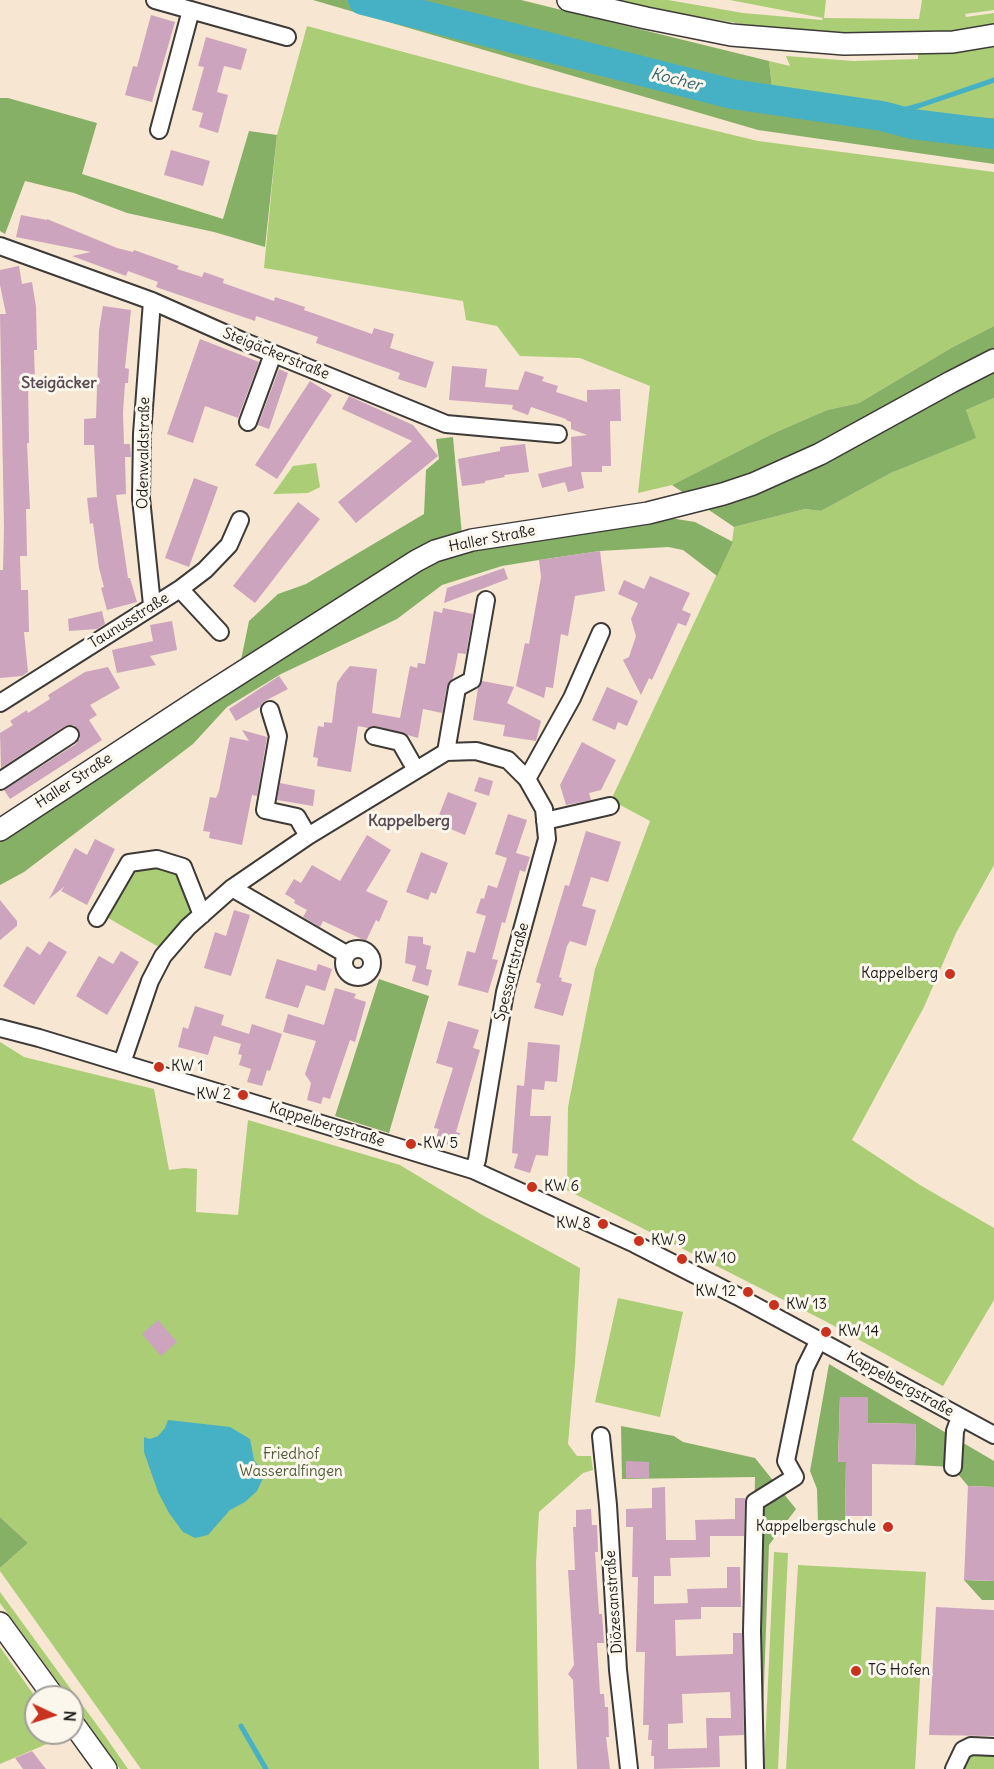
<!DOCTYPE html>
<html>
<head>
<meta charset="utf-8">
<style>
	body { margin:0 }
	#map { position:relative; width:994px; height:1769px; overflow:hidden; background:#f7e6d1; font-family:Delius,sans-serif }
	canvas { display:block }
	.north { position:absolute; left:24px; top:1685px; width:60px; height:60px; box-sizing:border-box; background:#fbf7ec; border:2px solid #a29f99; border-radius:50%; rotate:94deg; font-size:16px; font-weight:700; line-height:24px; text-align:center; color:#1c1c1c }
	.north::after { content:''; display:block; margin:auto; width:21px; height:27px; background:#c8321e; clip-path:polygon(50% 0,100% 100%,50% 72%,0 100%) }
</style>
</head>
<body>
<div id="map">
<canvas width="994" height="1769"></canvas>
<div class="north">N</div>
</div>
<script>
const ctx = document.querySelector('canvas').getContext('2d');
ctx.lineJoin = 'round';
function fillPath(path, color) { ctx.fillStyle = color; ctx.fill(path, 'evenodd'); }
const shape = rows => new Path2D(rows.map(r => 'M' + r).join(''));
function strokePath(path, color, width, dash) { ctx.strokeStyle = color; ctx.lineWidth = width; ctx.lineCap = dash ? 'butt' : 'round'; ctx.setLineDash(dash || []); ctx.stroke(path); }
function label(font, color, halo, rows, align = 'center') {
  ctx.font = font + ' Delius,sans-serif'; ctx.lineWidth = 6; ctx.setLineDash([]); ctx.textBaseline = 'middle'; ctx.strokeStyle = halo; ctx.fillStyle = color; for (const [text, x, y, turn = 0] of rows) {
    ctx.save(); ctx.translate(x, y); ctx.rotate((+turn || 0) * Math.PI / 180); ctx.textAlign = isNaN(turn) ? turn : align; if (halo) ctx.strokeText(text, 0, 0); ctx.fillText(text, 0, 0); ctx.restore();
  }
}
fillPath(shape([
	[614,0,668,0,743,13,822,20,823,18,730,0,826,0,824,18,919,19,922,0,994,0,994,10,965,14,966,17,994,13,994,27,933,33,822,32,742,24,664,11],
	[307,26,530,86,758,141,994,172,994,326,951,348,859,403,827,410,774,433,672,485,638,493,650,386,580,358,520,356,497,326,466,320,463,301,264,268,277,135],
	[994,46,994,118,946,114,772,87,769,61,790,66,786,56,854,61,918,59,918,53],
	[994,398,994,865,956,933,924,1007,852,1140,920,1185,994,1228,994,1300,943,1386,825,1321,567,1190,568,1107,595,969,650,821,611,800,732,542,734,527,805,509,821,511,891,473,975,438,966,410],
	[316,463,320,487,308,493,273,494,293,466],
	[156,864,179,869,197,913,164,950,103,915,132,866],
	[0,1042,24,1057,154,1089,169,1170,184,1168,197,1169,196,1212,238,1215,248,1120,400,1165,484,1216,580,1268,575,1363,568,1444,577,1456,591,1456,593,1470,583,1473,539,1512,536,1563,539,1769,141,1769,0,1571,0,1568,28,1543,0,1517],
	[618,1298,683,1312,660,1417,595,1402],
	[774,1552,788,1553,778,1769,764,1769],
	[798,1565,926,1572,915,1769,786,1769],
	[0,1592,105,1736,128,1769,120,1769,72,1701,72,1697,69,1697,0,1603],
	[0,1647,36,1698,36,1733,53,1733,56,1740,0,1764],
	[994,1751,994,1769,958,1769,965,1752]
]), '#aacd76');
fillPath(shape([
	[313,0,521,0,769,61,772,87,946,114,994,118,994,164,758,130],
	[0,98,8,98,97,123,82,174,223,219,249,131,277,135,265,247,214,232,127,213,74,193,25,181,5,234,0,231],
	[994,326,994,398,966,410,976,438,891,473,821,511,805,509,734,527,672,485,774,433,827,410,859,403,951,348],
	[453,437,462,535,241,660,249,621,278,594,306,584,424,514,426,470,439,459,436,439],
	[658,516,695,522,733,542,717,576,683,550,668,547,600,551,539,560,502,566,442,585,397,619,281,674,227,707,193,744,24,872,0,885,0,837,401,581,468,545],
	[379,979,429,996,389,1133,335,1116],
	[829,1364,994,1461,994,1487,968,1486,952,1467,915,1465,916,1424,868,1423,868,1397,840,1397,838,1462,846,1462,845,1524,818,1523,817,1489,810,1471],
	[621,1426,674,1436,683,1442,755,1458,796,1509,769,1545,762,1741,752,1631,755,1477,622,1479],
	[0,1517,28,1543,0,1568],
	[964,1580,994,1581,994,1600,982,1600]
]), '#87b067');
fillPath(shape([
	[168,1420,230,1427,250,1439,254,1460,265,1474,257,1491,245,1502,230,1510,208,1535,195,1538,183,1532,169,1513,158,1492,144,1452,144,1437,150,1439,158,1436,165,1428]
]), '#46b0c4');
strokePath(shape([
	[882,116,921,105,994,80],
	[241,1726,266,1769]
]), '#46b0c4', 5);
strokePath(shape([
	[363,0,732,94,882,116,912,124,994,134]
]), '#46b0c4', 30);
fillPath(shape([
	[151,15,175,22,152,102,125,95,133,66,137,67],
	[206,37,247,49,241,70,224,66,217,92,228,95,218,133,199,127,203,113,192,110,204,67,198,66],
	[171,150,210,161,203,186,164,175],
	[21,215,47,220,47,219,117,248,133,252,134,250,179,266,177,269,202,277,204,272,224,279,223,283,274,301,275,297,305,307,304,310,372,334,374,328,394,334,390,348,434,362,426,388,398,379,400,373,316,343,318,337,256,316,255,321,156,287,158,282,128,271,126,276,72,256,91,252,16,237],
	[19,266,22,284,32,282,36,307,37,350,34,350,35,382,28,383,29,443,27,443,30,509,26,509,27,556,20,556,21,590,28,590,29,632,24,632,28,672,22,676,0,678,0,570,3,570,4,528,0,314,6,314,0,285,0,270],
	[103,306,131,310,125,368,129,369,128,383,125,383,123,413,124,444,130,444,131,457,125,457,126,494,116,495,128,578,130,578,137,602,107,610,101,588,104,587,99,568,93,523,90,524,87,498,97,497,94,445,84,445,84,419,96,418,99,330],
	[200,339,259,362,238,418,205,406,193,443,167,434],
	[452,366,487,369,485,387,518,390,525,371,544,377,542,381,558,386,556,392,587,402,587,390,620,389,621,421,610,421,611,466,602,466,602,472,581,472,584,488,568,492,565,482,542,488,538,474,572,466,571,437,587,435,571,429,571,422,566,420,566,419,531,407,528,415,512,409,513,405,449,400],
	[279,369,288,373,269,429,258,425],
	[310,381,332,395,277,479,255,465],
	[349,396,413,425,438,456,356,523,338,502,412,441,342,409],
	[525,444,529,472,504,475,505,477,485,481,485,483,462,486,458,459,500,451,500,447],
	[194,478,218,487,189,567,165,558],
	[298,502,320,519,255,603,233,586],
	[600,551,605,591,575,596,568,636,561,634,553,688,546,687,544,698,516,686,525,643,529,644,541,577,539,560],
	[504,568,508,579,444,603,447,588],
	[650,576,690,593,682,610,691,614,686,626,678,623,652,680,649,678,641,695,623,660,629,657,636,636,631,619,638,603,618,594,624,580,644,589],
	[443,608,473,614,466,654,458,653,453,678,447,686,442,713,423,709,418,738,376,726,368,728,358,726,351,772,317,766,318,758,313,757,318,726,324,727,324,722,332,723,337,683,343,674,350,666,377,669,372,713,400,718,410,666,417,668,418,663,425,664,434,611,442,613],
	[102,611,105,624,97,629,69,631,68,619],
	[172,621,177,650,150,656,156,665,117,673,112,650,153,641,150,625],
	[108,667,120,688,90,705,97,715,89,720,102,740,10,799,4,790,76,744,80,739,80,734,74,725,65,726,1,768,0,733,13,725,10,721,27,710,28,713,50,699,48,695,85,672],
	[279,676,288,689,263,702,261,706,236,721,229,709],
	[482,681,514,687,507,703,541,721,536,741,503,736,505,725,473,720,478,688],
	[607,687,638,701,627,726,618,722,615,730,592,720],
	[242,730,267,737,257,796,252,795,242,845,209,838,210,832,203,831,210,797,216,798,219,791,230,737,249,741],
	[582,742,616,760,601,790,589,793,591,800,566,805,560,785],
	[479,777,493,781,489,796,474,791],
	[280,783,315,790,313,806,277,800],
	[448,792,477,803,465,835,436,823],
	[508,814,527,820,516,853,530,857,525,872,520,870,505,923,502,922,492,959,498,960,488,993,458,985,467,951,475,953,486,916,476,913,481,898,484,899,488,885,497,888,507,858,495,854],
	[586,831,621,842,608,882,591,877,582,906,596,910,586,946,570,941,567,946,559,977,562,978,561,981,572,984,563,1016,534,1008,541,984,536,982,565,885,569,886],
	[367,835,391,850,366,891,388,901,379,922,376,920,366,941,323,921,320,927,303,917,307,910,294,903,295,900,285,894,294,879,301,883,312,865,340,881],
	[95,839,115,849,87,905,61,891,65,886,49,899,75,848,87,855],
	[421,852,448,863,436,894,431,892,428,900,406,892],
	[0,900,17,921,17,926,0,940],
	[234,910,250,915,231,976,204,968,215,932,226,936],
	[408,936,423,937,423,944,431,946,426,969,432,970,428,986,412,981,416,966,420,967,405,963],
	[49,941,67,952,34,1005,3,986,27,946,40,955],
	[121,951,139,962,107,1015,76,996,99,956,113,964],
	[277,959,316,971,318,964,332,969,325,991,306,985,298,1008,265,998],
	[335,988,356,994,354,998,366,1002,355,1042,350,1040,330,1099,323,1097,321,1104,307,1100,311,1083,305,1074,316,1041,283,1032,288,1014,324,1025],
	[195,1006,224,1015,221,1025,249,1034,252,1024,282,1034,270,1071,267,1070,262,1086,247,1082,251,1069,239,1065,242,1055,238,1054,241,1044,214,1036,208,1055,178,1047,183,1027,188,1029],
	[448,1021,479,1030,473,1048,480,1050,456,1132,460,1133,455,1147,435,1141,439,1129,434,1128,453,1068,436,1063],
	[528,1042,560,1045,557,1082,545,1081,544,1090,532,1089,530,1116,551,1116,548,1156,536,1155,530,1173,514,1168,518,1154,512,1153,517,1085,524,1086],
	[158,1320,177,1342,161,1356,142,1334],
	[840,1397,868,1397,868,1423,916,1424,915,1465,872,1464,872,1516,845,1516,846,1462,838,1462],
	[626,1461,649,1462,649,1478,626,1478],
	[968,1486,994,1487,994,1581,964,1580],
	[665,1487,666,1540,696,1540,695,1520,735,1519,735,1498,745,1498,744,1536,710,1536,710,1557,670,1558,671,1576,654,1576,654,1604,688,1603,687,1589,727,1588,727,1567,740,1567,741,1607,701,1607,701,1619,675,1620,676,1656,733,1654,733,1633,742,1633,744,1735,719,1736,720,1767,654,1769,654,1756,651,1756,652,1740,648,1740,649,1725,643,1725,645,1652,636,1652,638,1577,632,1577,633,1527,626,1527,626,1509,652,1508,652,1488],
	[730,1692,731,1718,706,1718,707,1748,668,1749,668,1724,683,1723,682,1694],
	[591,1509,592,1525,597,1525,598,1552,595,1552,599,1614,602,1614,604,1643,597,1643,600,1694,604,1694,605,1707,608,1707,609,1737,606,1737,610,1769,577,1769,573,1680,568,1674,574,1665,568,1570,575,1570,573,1527,576,1527,576,1510],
	[936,1607,994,1610,994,1736,929,1735],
	[32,1751,46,1769,23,1769,15,1758]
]), '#cda4be');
const minor = shape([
	[155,0,287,37],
	[159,130,191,10],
	[0,246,152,301,240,340,446,424,558,434],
	[152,301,142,434,141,498,152,605],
	[248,422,273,354],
	[180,589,220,632],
	[0,703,180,589,205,570,229,545,240,520],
	[270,710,278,736,265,810,297,817,308,836],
	[374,736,400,742,416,770],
	[446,752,457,688,472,680,486,600],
	[527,779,572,698,601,632],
	[0,781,70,735],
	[545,821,610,806],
	[232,888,346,954],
	[97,918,129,863,157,859,183,867,202,915],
	'344 963a14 14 0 1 1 28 0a14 14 0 1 1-28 0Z',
	[0,1028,39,1038,473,1170,635,1244,737,1296,994,1435],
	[122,1063,150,981,163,956,188,927,232,888,308,836,446,752,476,751,508,760,527,779,544,809,547,839,505,992,477,1160,473,1170],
	[601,1436,608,1505,618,1670,629,1769],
	[953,1467,955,1431,960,1417],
	[755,1769,752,1631,755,1502,795,1477,786,1461,805,1368,819,1340],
	[954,1769,963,1750,971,1746,994,1747]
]);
const major = shape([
	[568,0,646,18,731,35,844,44,953,42,994,35],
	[0,830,206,695,416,561,435,551,472,540,648,513,723,494,753,484,820,454,951,382,994,360],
	[0,1623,54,1697],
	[72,1722,106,1769]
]);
strokePath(minor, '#3d3a37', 20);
strokePath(major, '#3d3a37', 24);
strokePath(minor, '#fff', 16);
strokePath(major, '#fff', 21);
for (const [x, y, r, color] of [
	[950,974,6,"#c8321e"],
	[159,1067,6,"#c8321e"],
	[243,1095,6,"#c8321e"],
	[411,1144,6,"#c8321e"],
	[532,1187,6,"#c8321e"],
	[603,1224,6,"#c8321e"],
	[639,1241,6,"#c8321e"],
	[682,1259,6,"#c8321e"],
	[748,1292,6,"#c8321e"],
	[774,1305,6,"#c8321e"],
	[826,1332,6,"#c8321e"],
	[888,1527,6,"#c8321e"],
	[856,1671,6,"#c8321e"]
]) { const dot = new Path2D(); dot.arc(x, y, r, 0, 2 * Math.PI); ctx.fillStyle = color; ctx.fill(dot); strokePath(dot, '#fbf7ec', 2); }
label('15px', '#1c1c1c', '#fbf7ec', [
	["Steigäckerstraße",276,354,22],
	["Odenwaldstraße",144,453,-89],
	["Haller Straße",492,539,-11],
	["Taunusstraße",129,621,-32],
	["Haller Straße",74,781,-33],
	["Spessartstraße",512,972,-76],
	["Kappelbergstraße",327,1125,17],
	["Kappelbergstraße",900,1384,29],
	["Diözesanstraße",614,1602,-94]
]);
label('15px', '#1c1c1c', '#fbf7ec', [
	["Kappelberg",938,974,"right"],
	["KW 1",171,1067],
	["KW 2",231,1095,"right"],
	["KW 5",423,1144],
	["KW 6",544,1187],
	["KW 8",591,1224,"right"],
	["KW 9",651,1241],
	["KW 10",694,1259],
	["KW 12",736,1292,"right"],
	["KW 13",786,1305],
	["KW 14",838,1332],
	["Kappelbergschule",876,1527,"right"],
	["TG Hofen",868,1671]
], 'left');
label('15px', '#4e5a3c', '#fbf7ec', [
	["Friedhof",291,1455],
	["Wasseralfingen",291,1472]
]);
label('italic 16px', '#2f5f68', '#fbf7ec', [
	["Kocher",676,80,14]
]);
label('bold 16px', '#5a4c55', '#fbf7ec', [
	["Steigäcker",59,383],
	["Kappelberg",409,821]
]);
</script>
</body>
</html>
